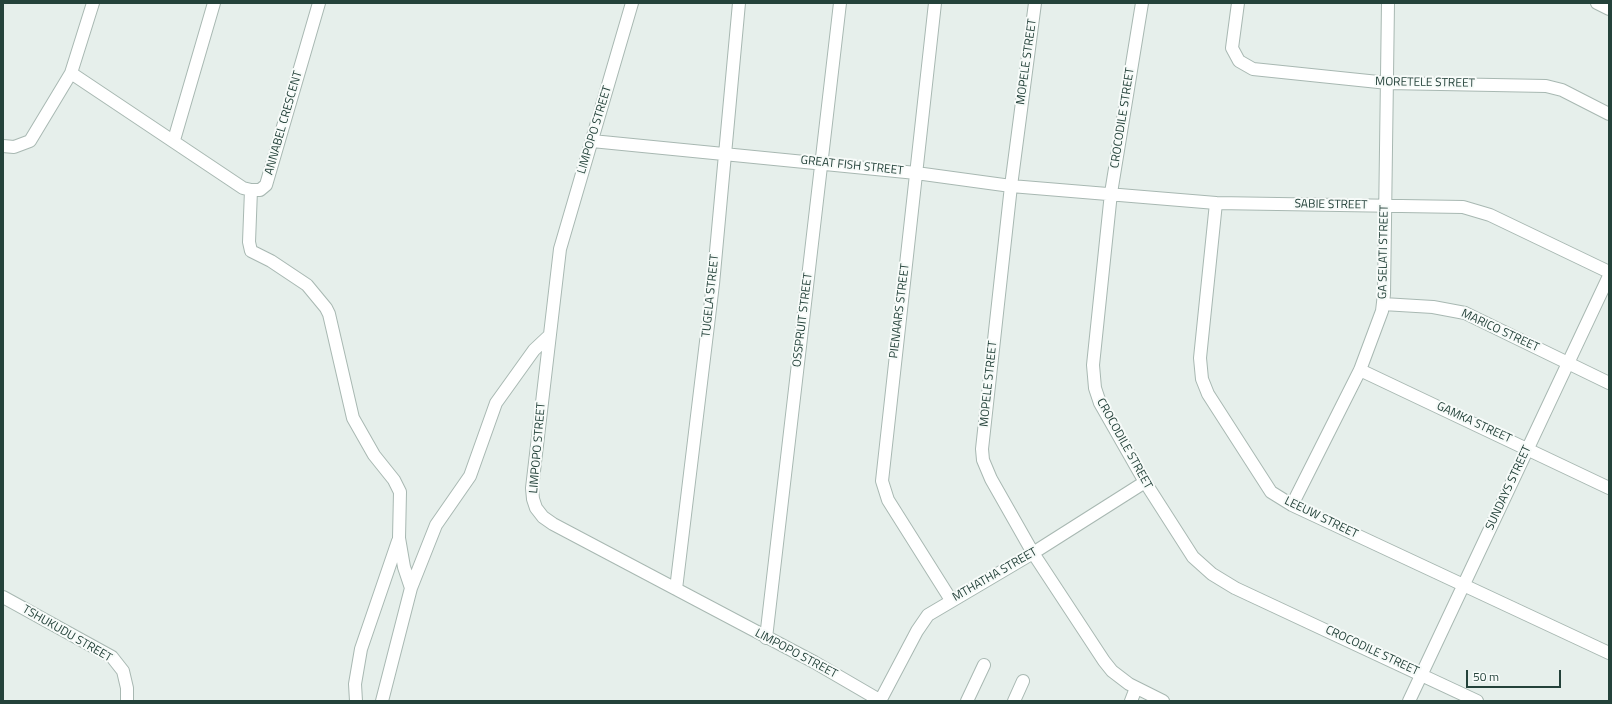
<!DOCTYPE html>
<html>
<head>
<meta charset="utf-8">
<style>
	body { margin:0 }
	#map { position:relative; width:1612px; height:704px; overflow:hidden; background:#e6efeb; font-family:"Titillium Web",sans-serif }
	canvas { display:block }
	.frame { position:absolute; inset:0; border:4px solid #24423a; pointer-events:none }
	.scale { position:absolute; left:1466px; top:670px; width:95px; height:18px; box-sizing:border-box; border:2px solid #24423a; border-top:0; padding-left:5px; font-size:12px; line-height:14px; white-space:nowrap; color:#24423a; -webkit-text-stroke:3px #f7fbf9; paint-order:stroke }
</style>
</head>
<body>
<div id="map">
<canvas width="1612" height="704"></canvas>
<div class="frame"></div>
<div class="scale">50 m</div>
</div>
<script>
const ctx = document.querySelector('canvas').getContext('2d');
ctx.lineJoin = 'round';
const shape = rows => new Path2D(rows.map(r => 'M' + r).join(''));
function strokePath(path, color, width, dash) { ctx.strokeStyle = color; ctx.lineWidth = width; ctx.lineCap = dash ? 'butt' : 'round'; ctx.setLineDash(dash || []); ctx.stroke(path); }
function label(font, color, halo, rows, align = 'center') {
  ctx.font = font + ' "Titillium Web",sans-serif'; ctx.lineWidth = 4; ctx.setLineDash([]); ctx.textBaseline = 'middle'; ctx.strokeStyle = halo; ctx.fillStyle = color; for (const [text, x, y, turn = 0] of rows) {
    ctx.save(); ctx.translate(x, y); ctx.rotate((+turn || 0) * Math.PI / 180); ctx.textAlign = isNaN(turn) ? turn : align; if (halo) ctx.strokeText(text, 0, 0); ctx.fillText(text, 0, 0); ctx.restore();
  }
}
const minor = shape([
	[632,3,560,249,532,488,533,499,536,508,543,517,553,524,814,662,881,701],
	[935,3,882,481,888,500,951,600],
	[1035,3,1011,186,982,449,983,460,991,479,1033,553,1104,661,1112,671,1129,684,1163,701],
	[1142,3,1111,193,1093,365,1095,388,1100,403,1145,482,1193,557,1212,574,1235,588,1477,701],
	[1238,3,1232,48,1239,61,1253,69,1388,83,1546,86,1562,90,1609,114],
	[1597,3,1609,9],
	[71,73,243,188,251,190,260,190,266,185,319,3],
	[174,140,214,3],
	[592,141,916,173,1011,186,1216,203,1463,207,1490,215,1609,272],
	[3,146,14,147,30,141,71,73,93,3],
	[251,190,249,242,251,251,271,261,307,285,326,308,329,314,353,418,374,455,394,480,400,492,399,538,404,567,411,588,382,701],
	[1216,203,1200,358,1202,379,1208,394,1271,492,1292,505,1609,653],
	[1383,304,1433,307,1465,313,1609,383],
	[1360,370,1609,488],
	[1292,505,1360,370,1382,311,1384,294,1388,3],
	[411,588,436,525,470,476,496,403,534,350,550,335],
	[676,589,713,284,739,3],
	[3,597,112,657,123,671,127,688,127,701],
	[766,638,840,3],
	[356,701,355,684,361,649,398,541],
	[880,701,917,631,928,615,1033,553,1145,482],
	[967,701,984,665],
	[1014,701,1023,681],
	[1131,701,1136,688],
	[1409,701,1609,276]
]);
strokePath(minor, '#a8b8b2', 14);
strokePath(minor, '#fff', 12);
label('12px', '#24423a', '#f7fbf9', [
	["MOPELE STREET",1027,62,-82],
	["MORETELE STREET",1425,83,1],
	["CROCODILE STREET",1123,118,-81],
	["ANNABEL CRESCENT",284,123,-74],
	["LIMPOPO STREET",595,130,-73],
	["GREAT FISH STREET",852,166,6],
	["SABIE STREET",1331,205,1],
	["GA SELATI STREET",1384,252,-89],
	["TUGELA STREET",711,296,-84],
	["PIENAARS STREET",900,311,-83],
	["OSSPRUIT STREET",803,320,-83],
	["MARICO STREET",1500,331,25],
	["MOPELE STREET",989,384,-84],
	["GAMKA STREET",1474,423,25],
	["CROCODILE STREET",1124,444,61],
	["LIMPOPO STREET",538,448,-85],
	["SUNDAYS STREET",1509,488,-65],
	["LEEUW STREET",1321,518,26],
	["MTHATHA STREET",995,575,-30],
	["TSHUKUDU STREET",67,634,30],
	["CROCODILE STREET",1372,651,25],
	["LIMPOPO STREET",796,654,28]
]);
</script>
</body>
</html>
